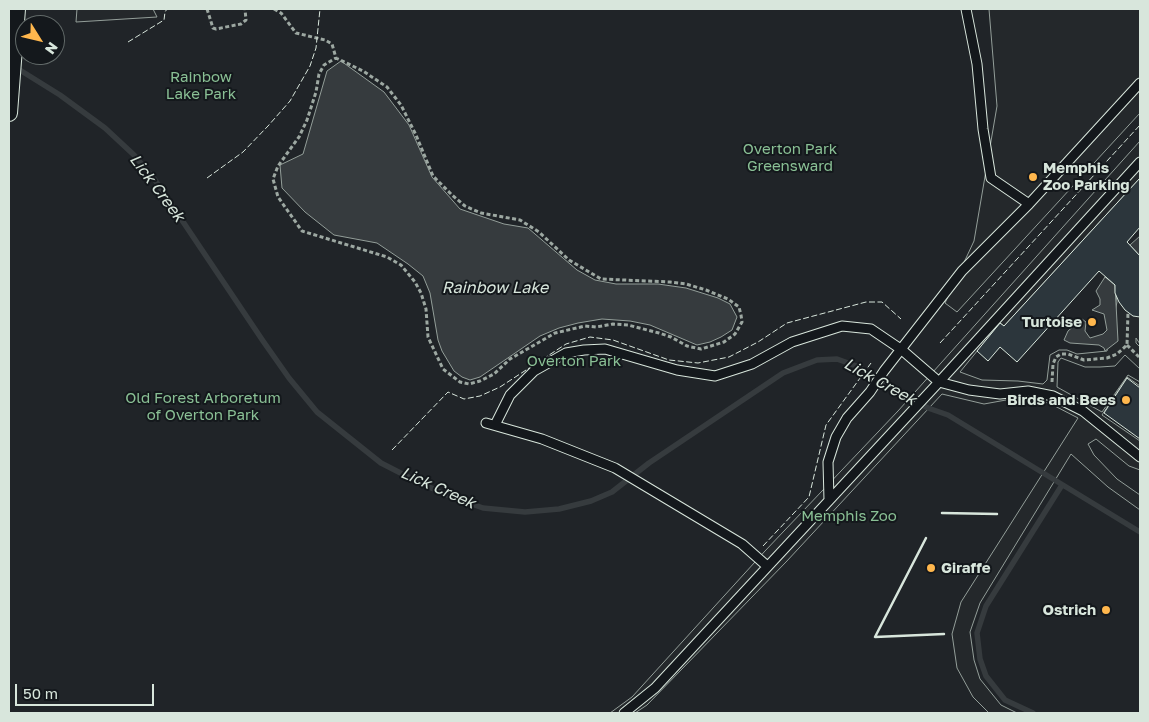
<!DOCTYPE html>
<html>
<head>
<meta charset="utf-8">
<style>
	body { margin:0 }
	#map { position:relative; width:1149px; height:722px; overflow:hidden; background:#14181c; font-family:"Golos Text",sans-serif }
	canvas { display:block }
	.frame { position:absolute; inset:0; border:10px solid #d8e6dc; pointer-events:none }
	.north { position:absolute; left:15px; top:15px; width:50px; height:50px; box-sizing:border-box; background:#14181c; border:1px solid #626a69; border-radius:50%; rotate:126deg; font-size:14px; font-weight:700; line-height:20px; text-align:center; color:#d8e6dc }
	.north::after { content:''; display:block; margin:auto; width:18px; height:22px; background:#ffb74d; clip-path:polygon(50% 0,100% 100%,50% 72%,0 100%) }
	.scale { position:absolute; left:15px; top:684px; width:139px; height:22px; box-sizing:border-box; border:2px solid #d8e6dc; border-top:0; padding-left:6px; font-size:15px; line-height:18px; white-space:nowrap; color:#d8e6dc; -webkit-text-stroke:4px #14181c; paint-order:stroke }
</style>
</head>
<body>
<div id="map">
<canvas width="1149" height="722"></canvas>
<div class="frame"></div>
<div class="north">N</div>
<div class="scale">50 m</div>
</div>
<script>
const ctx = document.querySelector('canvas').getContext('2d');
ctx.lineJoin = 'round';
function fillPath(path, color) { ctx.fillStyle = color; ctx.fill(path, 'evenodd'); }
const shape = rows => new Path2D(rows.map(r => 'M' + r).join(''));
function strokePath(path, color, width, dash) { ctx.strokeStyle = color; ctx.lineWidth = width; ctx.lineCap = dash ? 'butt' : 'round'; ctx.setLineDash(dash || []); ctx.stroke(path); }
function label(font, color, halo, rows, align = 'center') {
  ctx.font = font + ' "Golos Text",sans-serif'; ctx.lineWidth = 4; ctx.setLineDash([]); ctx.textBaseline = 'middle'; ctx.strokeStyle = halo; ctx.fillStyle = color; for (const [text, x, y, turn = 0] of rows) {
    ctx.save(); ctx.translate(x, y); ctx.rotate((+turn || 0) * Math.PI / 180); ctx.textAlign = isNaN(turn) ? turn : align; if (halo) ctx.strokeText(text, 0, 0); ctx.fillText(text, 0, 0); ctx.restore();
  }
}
const green = shape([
	[9,9,1140,9,1140,713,9,713,9,9],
	[25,25,55,25,55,55,25,55,25,25]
]);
fillPath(green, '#202428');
strokePath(green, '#939e99', 1);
const parking = shape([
	[77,9,153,9,157,17,76,22,77,9],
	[989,9,1140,9,1140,113,957,312,945,303,974,241,997,106,989,9],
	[1140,141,1140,178,1004,326,1000,323,960,372,982,380,1018,381,1043,384,1047,380,1050,355,1059,350,1067,350,1077,354,1107,351,1117,302,1115,285,1140,256,1140,344,1136,338,1136,343,1140,347,1140,369,1125,355,1115,366,1100,367,1085,367,1061,358,1058,362,1057,387,1102,412,1128,375,1140,382,1140,386,1127,377,1102,415,1140,441,1140,470,1129,466,1096,439,1088,444,1094,455,1117,479,1140,495,1140,510,1108,487,1071,454,980,603,970,632,974,660,980,679,1001,705,1017,713,989,713,973,697,957,668,952,634,961,602,1078,418,1049,403,1017,398,984,404,942,394,786,562,647,705,635,713,610,713,632,697,765,551,898,411,1140,141]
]);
fillPath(parking, '#24282b');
strokePath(parking, '#939e99', 1);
const water = shape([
	[341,61,384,92,409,125,432,177,460,209,504,224,528,228,577,270,595,280,616,284,658,284,686,288,718,298,730,304,737,317,732,330,721,337,710,342,697,345,650,325,630,321,602,319,578,323,559,328,540,336,480,377,470,380,462,377,454,371,442,351,438,340,430,293,423,276,408,264,377,243,334,235,305,212,282,188,280,165,303,154,327,71,341,61],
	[1140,236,1140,256,1130,245,1140,236],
	[1105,277,1115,285,1118,341,1105,351,1104,348,1099,345,1070,343,1064,340,1068,331,1082,319,1086,322,1085,331,1090,338,1103,334,1107,330,1104,314,1092,310,1100,305,1100,299,1096,291,1105,277]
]);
fillPath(water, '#363b3e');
strokePath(water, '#939e99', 1);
strokePath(shape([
	[15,67,60,95,105,128,134,155,155,180,263,341,289,378,317,412,381,463,420,483,452,497,483,508,525,512,559,509,591,501,612,492,649,463,783,373,817,360,837,359,859,367,895,391,928,408,948,415,1140,532],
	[1033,713,1005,700,986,676,980,659,977,633,986,606,1062,485]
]), '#363b3e', 5.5);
const building = shape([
	[1140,178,1140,227,1127,242,1140,256,1140,317,1133,316,1125,310,1119,302,1115,293,1115,285,1099,271,1017,362,1000,347,988,361,977,351,1000,323,1004,326,1140,178],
	[1127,378,1140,388,1140,439,1104,413,1127,378]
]);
fillPath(building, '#2c363c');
strokePath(building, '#d8e6dc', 1);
const lane = shape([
	[966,9,977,64,983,129,991,178,1029,204,1140,83],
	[486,423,542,439,615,468,742,544,767,566],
	[495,425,510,395,534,371,566,353,584,350,605,349,677,370,715,376,752,364,792,342,842,326,871,329,902,350,939,382,1140,162],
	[829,500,828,462,836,437,847,418,870,392,884,371,962,271,1029,204],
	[624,713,655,688,939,382,969,390,1000,394,1028,391,1053,396,1083,411,1140,457]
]);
const street = shape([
	[9,113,17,9]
]);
strokePath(lane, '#d8e6dc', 11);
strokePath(street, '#d8e6dc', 18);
strokePath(shape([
	[207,9,213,28,216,29,241,24,246,20,245,9],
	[274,9,281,13,296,33,325,40,332,44,336,58,363,71,387,87,401,105,416,135,433,176,452,195,465,206,481,213,520,220,539,232,569,260,601,279,670,282,686,284,706,290,728,299,739,307,741,315,742,322,735,334,724,342,701,349,687,346,671,337,659,333,628,325,613,324,596,327,585,326,555,333,510,359,494,374,480,381,469,384,460,382,443,369,428,337,426,309,421,293,415,282,401,265,387,257,302,231,278,197,273,179,278,166,299,137,307,120,316,92,319,74,324,65,336,58],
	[1127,345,1140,358],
	[1052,382,1053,364,1056,357,1061,354,1068,354,1084,360,1107,358,1117,354,1127,345,1128,312]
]), '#9da8a2', 3, [4, 2.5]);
strokePath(lane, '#14181c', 9);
strokePath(street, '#14181c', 16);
strokePath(shape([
	[128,42,164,20,165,12,167,9],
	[207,178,243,152,268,126,290,101,310,66,316,48,320,9],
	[940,343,1140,125],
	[392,450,448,392,464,399,480,396,500,387,566,344,590,337,613,340,669,360,698,363,729,357,758,342,787,323,866,302,882,302,901,319],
	[763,546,809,497,826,425,871,363]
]), '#d8e6dc', 1, [6, 2.5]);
strokePath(shape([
	[942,513,997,514],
	[926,538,875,637,944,634]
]), '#d8e6dc', 2.5);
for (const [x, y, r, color] of [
	[1033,177,5,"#ffb74d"],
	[1092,322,5,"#ffb74d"],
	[1126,400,5,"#ffb74d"],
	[931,568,5,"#ffb74d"],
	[1106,610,5,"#ffb74d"]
]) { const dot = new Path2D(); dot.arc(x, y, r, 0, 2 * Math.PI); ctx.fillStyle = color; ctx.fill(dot); strokePath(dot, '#14181c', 2); }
label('15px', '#8ac095', '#14181c', [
	["Rainbow",201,77],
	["Lake Park",201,94],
	["Overton Park",790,149],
	["Greensward",790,166],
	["Overton Park",574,361],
	["Old Forest Arboretum",203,398],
	["of Overton Park",203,415],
	["Memphis Zoo",849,516]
]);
label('bold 15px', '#d8e6dc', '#14181c', [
	["Memphis",1043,168,"left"],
	["Zoo Parking",1043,185,"left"],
	["Turtoise",1082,322],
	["Birds and Bees",1116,400],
	["Giraffe",941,568,"left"],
	["Ostrich",1096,610]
], 'right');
label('italic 16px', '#d8e6dc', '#14181c', [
	["Lick Creek",157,188,53],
	["Rainbow Lake",495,288],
	["Lick Creek",880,382,29],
	["Lick Creek",438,488,24]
]);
</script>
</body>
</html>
